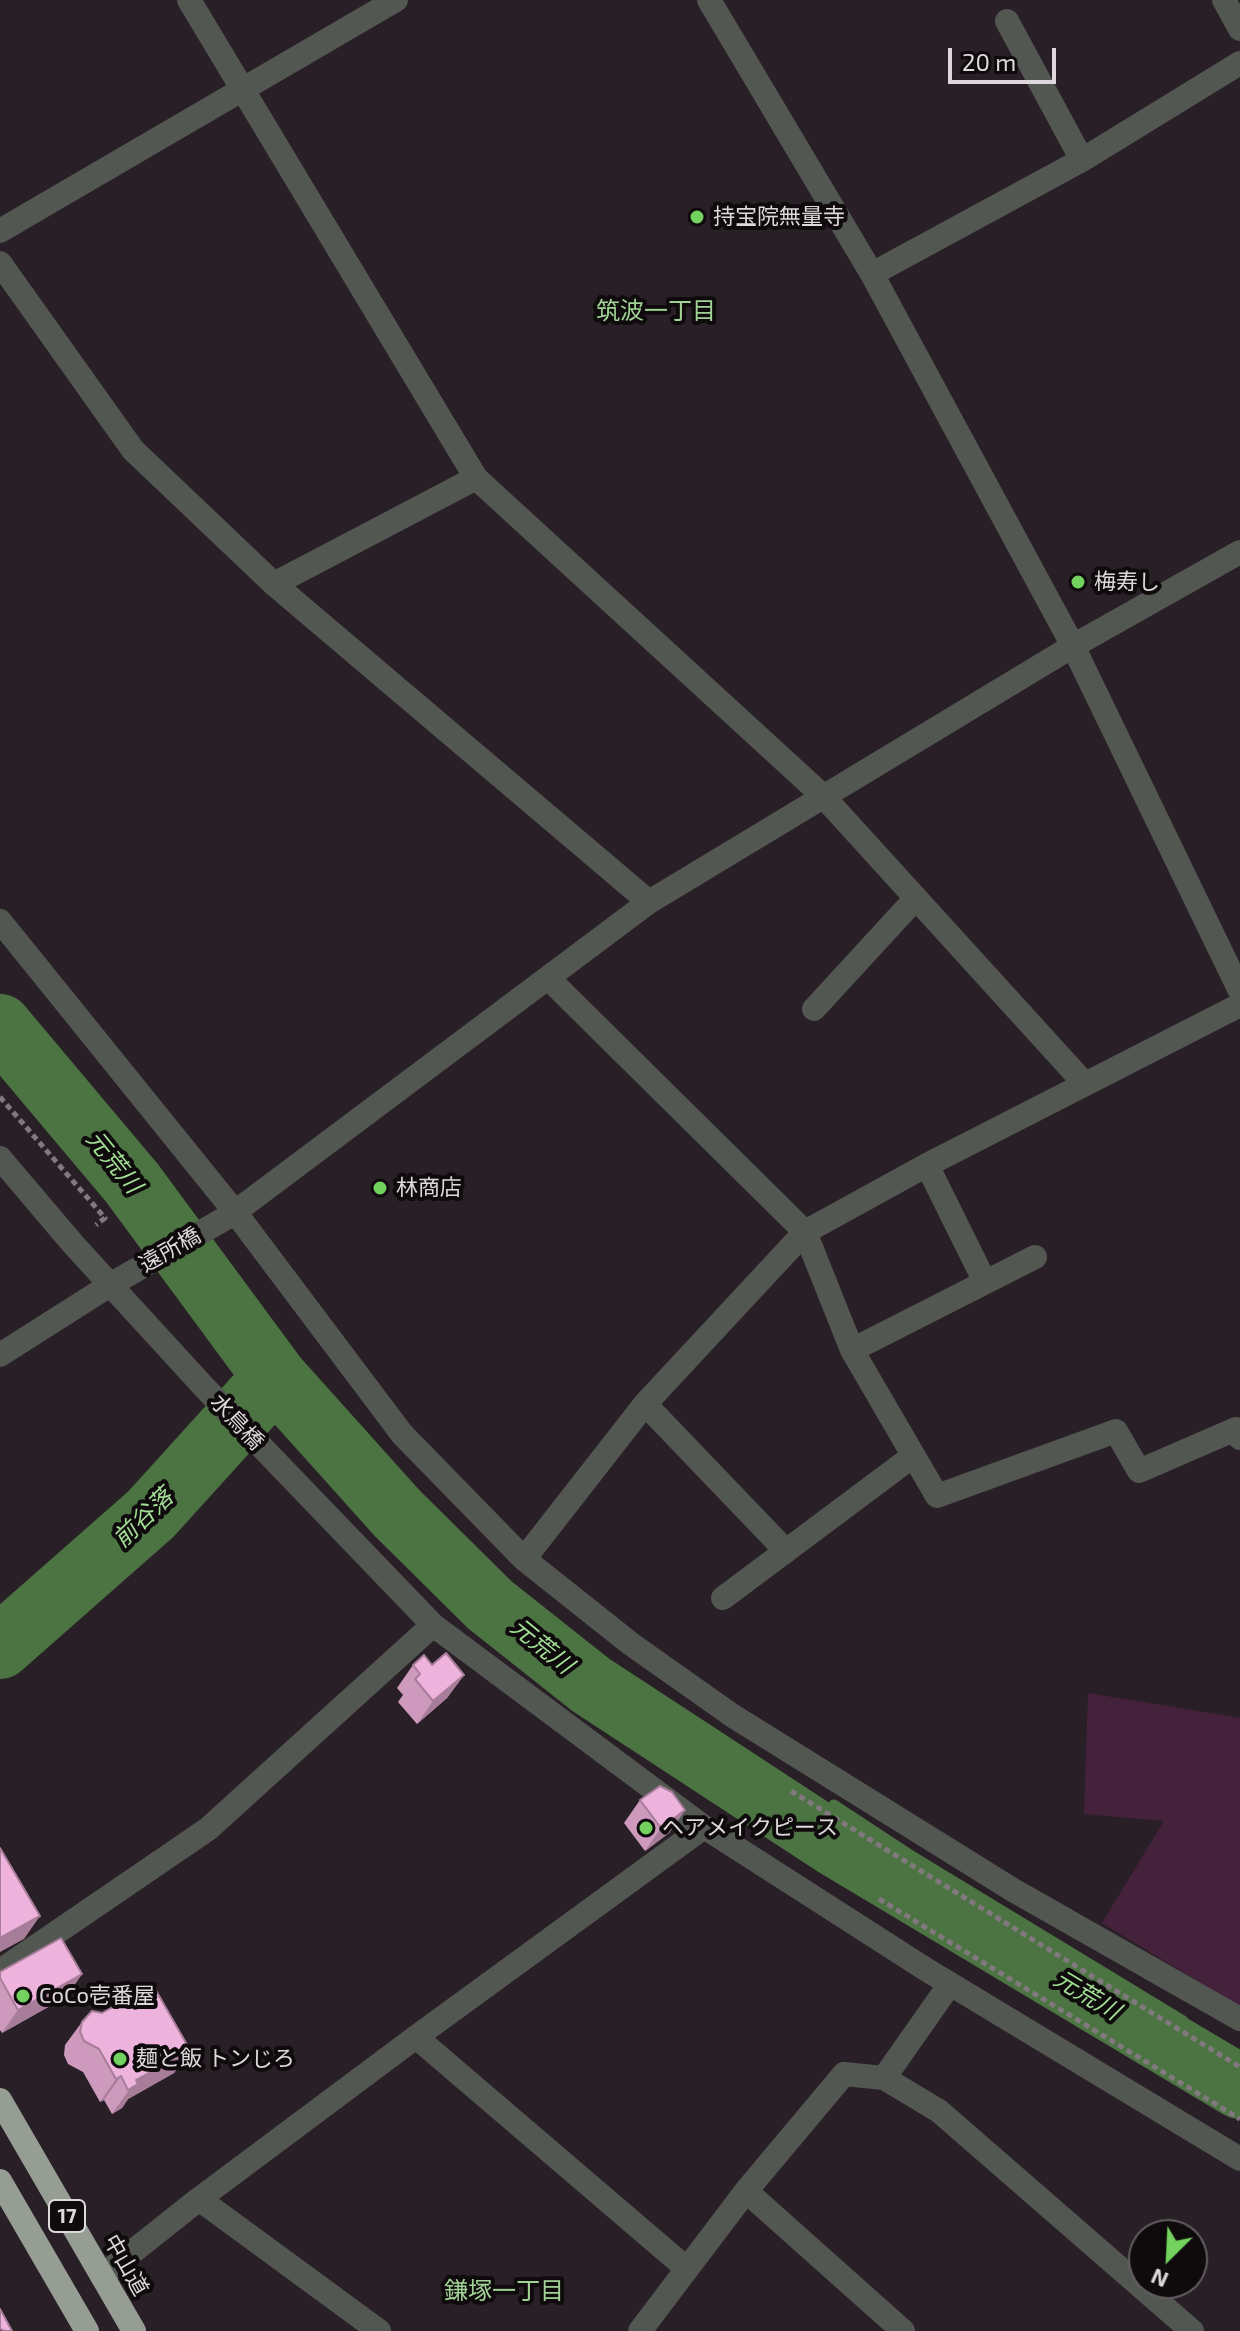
<!DOCTYPE html>
<html>
<head>
<meta charset="utf-8">
<style>
	body { margin:0 }
	#map { position:relative; width:1240px; height:2331px; overflow:hidden; background:#291f26; font-family:"Exo 2",sans-serif }
	canvas { display:block }
	.north { position:absolute; left:1128px; top:2219px; width:80px; height:80px; box-sizing:border-box; background:#0f0b0d; border:2px solid #625d60; border-radius:50%; rotate:204deg; font-size:22px; font-weight:700; line-height:32px; text-align:center; color:#ded8dc }
	.north::after { content:''; display:block; margin:auto; width:28px; height:36px; background:#72d25d; clip-path:polygon(50% 0,100% 100%,50% 72%,0 100%) }
	.scale { position:absolute; left:948px; top:48px; width:108px; height:36px; box-sizing:border-box; border:4px solid #ded8dc; border-top:0; padding-left:10px; font-size:24px; line-height:28px; white-space:nowrap; color:#ded8dc; -webkit-text-stroke:6px #0f0b0d; paint-order:stroke }
</style>
</head>
<body>
<div id="map">
<canvas width="1240" height="2331"></canvas>
<div class="north">N</div>
<div class="scale">20 m</div>
</div>
<script>
const ctx = document.querySelector('canvas').getContext('2d');
ctx.lineJoin = 'round';
function fillPath(path, color) { ctx.fillStyle = color; ctx.fill(path, 'evenodd'); }
const shape = rows => new Path2D(rows.map(r => 'M' + r).join(''));
function strokePath(path, color, width, dash) { ctx.strokeStyle = color; ctx.lineWidth = width; ctx.lineCap = dash ? 'butt' : 'round'; ctx.setLineDash(dash || []); ctx.stroke(path); }
function label(font, color, halo, rows, align = 'center') {
  ctx.font = font + ' "Exo 2","Noto Sans JP",sans-serif'; ctx.lineWidth = 8; ctx.setLineDash([]); ctx.textBaseline = 'middle'; ctx.strokeStyle = halo; ctx.fillStyle = color; for (const [text, x, y, turn = 0] of rows) {
    ctx.save(); ctx.translate(x, y); ctx.rotate((+turn || 0) * Math.PI / 180); ctx.textAlign = isNaN(turn) ? turn : align; if (halo) ctx.strokeText(text, 0, 0); ctx.fillText(text, 0, 0); ctx.restore();
  }
}
fillPath(shape([
	[1088,1693,1240,1718,1240,2007,1102,1923,1164,1821,1084,1814]
]), '#45223c');
strokePath(shape([
	[834,1805,913,1857,1183,2021],
	[1201,2033,1240,2056]
]), '#4c7443', 11);
strokePath(shape([
	[0,1026,132,1183,275,1377,397,1513,490,1605,591,1685,834,1844,1240,2087],
	[0,1647,151,1514,275,1377]
]), '#4c7443', 64);
strokePath(shape([
	[0,1097,105,1218,96,1225],
	[791,1791,1240,2067],
	[879,1899,1240,2119]
]), '#81797e', 5, [6, 4]);
strokePath(shape([
	[189,0,476,478,823,796,1085,1084],
	[709,0,872,274,1073,646,1240,991],
	[1224,0,1240,29],
	[1007,21,1082,160],
	[0,231,396,0],
	[0,263,133,450,274,584,649,902],
	[872,274,1082,160,1240,63],
	[274,584,476,478],
	[0,921,235,1212,402,1434,524,1559,631,1644,733,1716,1013,1890,1240,2019],
	[548,978,805,1232,852,1350,937,1496,1116,1431,1139,1471,1236,1429,1240,1438],
	[814,1009,916,898],
	[0,1158,73,1244,204,1387,433,1625,704,1827,927,1970,1240,2159],
	[927,1165,985,1282],
	[231,1215,649,902,1073,646,1240,552],
	[852,1350,1035,1257],
	[0,1355,110,1285],
	[645,1404,786,1551],
	[524,1559,645,1404,805,1232,927,1165,1240,1005],
	[723,1598,913,1456],
	[0,1971,208,1829,433,1625],
	[416,2037,686,2268],
	[884,2078,939,2111,1192,2331],
	[746,2191,903,2331],
	[199,2199,379,2331],
	[102,2276,199,2199,416,2037,704,1827],
	[640,2331,746,2191,844,2074,884,2078,950,1984]
]), '#535752', 24);
strokePath(shape([
	[0,2100,134,2331],
	[0,2181,87,2331]
]), '#969e94', 24);
strokePath(shape([
	[110,1285,231,1215]
]), '#535752', 24);
fillPath(shape([
	[413,1665,432,1665,464,1675,447,1698,417,1724,398,1702,403,1695,397,1688],
	[640,1800,685,1810,669,1833,645,1851,624,1823],
	[0,1972,82,1974,66,1997,2,2033,0,2030],
	[82,2022,190,2050,174,2073,128,2099,122,2108,112,2114,104,2100,100,2102,83,2072,68,2064,64,2055,65,2045]
]), '#cd9abd');
fillPath(shape([
	[464,1675,447,1698,417,1724,433,1701],
	[685,1810,669,1833,645,1851,661,1828],
	[40,1916,24,1939,0,1952,0,1938],
	[82,1974,66,1997,2,2033,18,2010],
	[190,2050,174,2073,128,2099,122,2108,112,2114,136,2080],
	[121,2076,104,2100,100,2102,116,2079]
]), '#a77d9a');
const building = shape([
	[446,1653,464,1675,433,1701,415,1679,420,1674,413,1665,424,1655,432,1665,446,1653],
	[660,1786,672,1792,685,1810,661,1828,640,1800,660,1786],
	[0,1848,40,1916,0,1938,0,1848],
	[61,1938,82,1974,18,2010,0,1978,0,1972,61,1938],
	[154,1987,190,2050,136,2080,138,2084,128,2090,121,2076,116,2079,99,2049,84,2041,80,2032,82,2022,92,2011,102,2013,136,1994,138,1996,154,1987],
	[0,2309,12,2331,5,2331,0,2329,0,2309]
]);
fillPath(building, '#eeb3dc');
strokePath(building, '#a77d9a', 2);
for (const [x, y, r, color] of [
	[697,217,8,"#72d25d"],
	[1078,582,8,"#72d25d"],
	[380,1188,8,"#72d25d"],
	[646,1828,8,"#72d25d"],
	[23,1996,8,"#72d25d"],
	[120,2059,8,"#72d25d"]
]) { const dot = new Path2D(); dot.arc(x, y, r, 0, 2 * Math.PI); ctx.fillStyle = color; ctx.fill(dot); strokePath(dot, '#0f0b0d', 3); }
for (const [x, y, w] of [
	[67,2216,36]
]) { const box = new Path2D(); box.roundRect(x - w / 2, y - 16, w, 32, 6); ctx.fillStyle = '#0f0b0d'; ctx.fill(box); strokePath(box, '#ded8dc', 2); }
label('bold 20px', '#ded8dc', null, [
	["17",67,2216]
]);
label('22px', '#ded8dc', '#0f0b0d', [
	["持宝院無量寺",713,217],
	["梅寿し",1094,582],
	["林商店",396,1188],
	["ヘアメイクピース",662,1828],
	["CoCo壱番屋",39,1996],
	["麺と飯 トンじろ",136,2059]
], 'left');
label('22px', '#ded8dc', '#0f0b0d', [
	["遠所橋",170,1250,-30],
	["水鳥橋",237,1422,47],
	["中山道",126,2265,60]
]);
label('24px', '#a0d295', '#0f0b0d', [
	["筑波一丁目",656,311],
	["鎌塚一丁目",504,2291]
]);
label('italic 24px', '#a2df95', '#0f0b0d', [
	["元荒川",114,1162,51],
	["前谷落",143,1518,-44],
	["元荒川",542,1646,39],
	["元荒川",1087,1995,31]
]);
</script>
</body>
</html>
